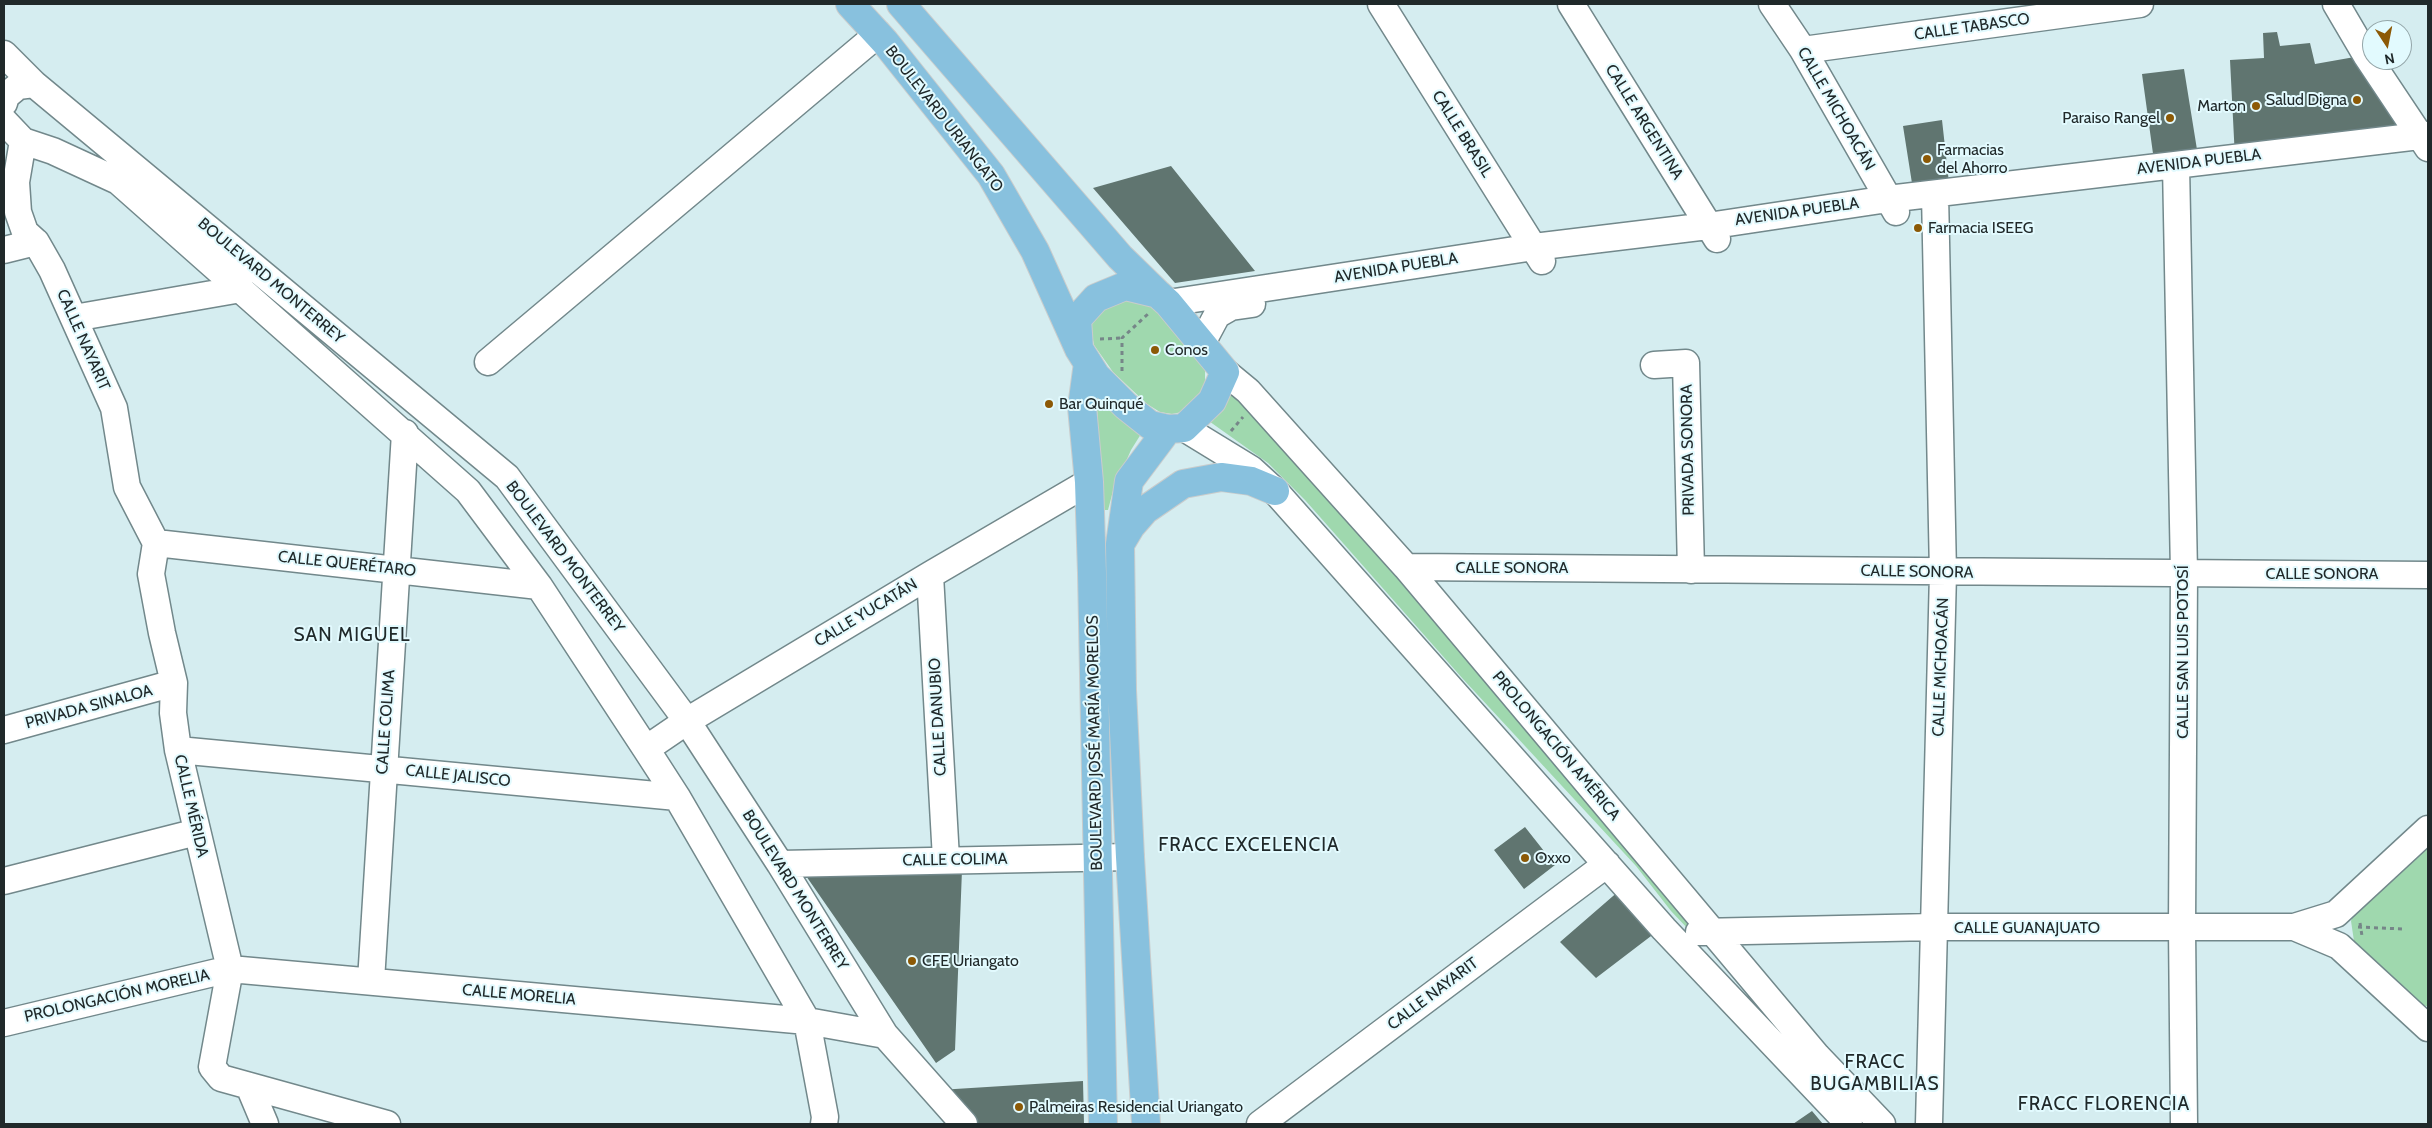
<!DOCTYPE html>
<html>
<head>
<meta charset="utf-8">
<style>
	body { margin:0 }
	#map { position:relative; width:2432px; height:1128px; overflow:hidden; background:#d5edf0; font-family:Cabin,sans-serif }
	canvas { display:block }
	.frame { position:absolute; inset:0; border:5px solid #20292a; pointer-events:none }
	.north { position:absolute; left:2362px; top:20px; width:50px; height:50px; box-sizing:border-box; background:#e2fafe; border:1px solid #94a6a9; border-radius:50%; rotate:169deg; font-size:14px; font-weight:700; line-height:20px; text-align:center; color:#20292a }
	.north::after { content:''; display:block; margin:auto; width:18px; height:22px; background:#8c5906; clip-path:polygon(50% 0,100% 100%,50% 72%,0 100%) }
</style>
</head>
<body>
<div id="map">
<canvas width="2432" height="1128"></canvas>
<div class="frame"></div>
<div class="north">N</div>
</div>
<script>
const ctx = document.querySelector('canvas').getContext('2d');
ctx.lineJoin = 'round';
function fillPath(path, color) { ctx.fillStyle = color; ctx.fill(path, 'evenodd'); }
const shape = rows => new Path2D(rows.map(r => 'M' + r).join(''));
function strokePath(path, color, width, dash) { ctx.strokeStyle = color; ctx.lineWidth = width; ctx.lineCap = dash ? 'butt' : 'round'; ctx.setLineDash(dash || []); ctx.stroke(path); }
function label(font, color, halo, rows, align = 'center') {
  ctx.font = font + ' Cabin,sans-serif'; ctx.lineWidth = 4; ctx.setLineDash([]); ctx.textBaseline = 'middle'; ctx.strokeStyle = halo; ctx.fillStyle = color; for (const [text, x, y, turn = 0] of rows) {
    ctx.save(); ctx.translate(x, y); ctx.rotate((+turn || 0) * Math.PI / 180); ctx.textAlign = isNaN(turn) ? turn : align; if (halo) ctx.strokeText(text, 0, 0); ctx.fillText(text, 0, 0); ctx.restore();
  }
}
fillPath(shape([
	[1143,292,1205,365,1205,390,1182,412,1172,414,1160,412,1147,404,1113,372,1094,345,1088,316],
	[1232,388,1494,689,1700,929,1689,930,1671,911,1636,866,1463,679,1305,500,1268,463,1206,419],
	[1102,399,1141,434,1131,450,1113,491,1108,510,1102,510,1097,406],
	[2428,842,2428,1006,2426,1006,2412,1002,2354,941,2351,921,2354,913]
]), '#9fd8ae');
fillPath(shape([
	[2277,32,2280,46,2310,43,2315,64,2366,55,2421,136,2235,158,2230,60,2264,58,2263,33],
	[2184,69,2199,162,2155,168,2142,74],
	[1942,120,1950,192,1914,196,1903,126],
	[1171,166,1255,271,1175,283,1093,188],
	[1525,827,1555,865,1524,889,1494,850],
	[962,870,955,1050,936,1063,804,873],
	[1620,890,1655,933,1596,978,1560,942],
	[1083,1081,1084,1124,968,1124,939,1090],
	[1812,1111,1823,1124,1793,1124]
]), '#607570');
const minor = shape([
	[1381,4,1542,261],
	[1571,4,1717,239],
	[1772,4,1803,50,1896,212],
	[2336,4,2366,55,2428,148],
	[1803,50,2140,4],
	[4,54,34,84,507,477,687,721,780,864,885,1035,964,1124],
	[4,103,6,96,18,86,34,84],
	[4,121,23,141,53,151,118,181,468,491,539,586,646,749,677,797,807,1021,825,1117,824,1124],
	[23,141,16,182,18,212,25,232,36,242,52,270,114,408,127,487,156,543],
	[2176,165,2184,573,2182,928,2184,1124],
	[4,250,36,242],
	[1168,303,1534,247,1708,226,1888,199,2428,135],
	[74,318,241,289],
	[1202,343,1217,315,1231,307,1252,304],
	[488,362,878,34],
	[1654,365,1686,363,1691,570],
	[1225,372,1248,391,1406,567,1817,1056,1882,1124],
	[1184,428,1251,469,1275,491,1664,929,1849,1124],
	[156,543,151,574,162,633,174,683,173,713,178,750,230,969,212,1067,221,1078,387,1124],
	[156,543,539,586],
	[1406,567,2428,575],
	[930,575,946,859],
	[4,730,174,683],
	[646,749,687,721,930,575,1089,482],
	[178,750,677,797],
	[780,864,1130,857],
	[4,881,197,832],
	[2294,927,2336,914,2428,829],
	[1699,932,1933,927,2294,927,2339,946,2428,1028],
	[371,981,405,433],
	[4,1023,230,969,807,1021,885,1035],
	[249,1086,265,1124],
	[1260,1124,1607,864],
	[1929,1124,1943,573,1935,194]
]);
const major = shape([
	[850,4,885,42,991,175,1035,251,1079,349,1096,376,1126,406,1150,425,1168,429,1184,428,1212,401,1225,372,1168,303,1158,294,1125,286,1096,298,1077,319,1079,349],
	[901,4,1120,257,1157,293],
	[1088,363,1082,407,1089,482,1092,573,1103,1124],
	[1122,541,1131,526,1145,510,1183,484,1221,477,1251,481,1275,491],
	[1146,1124,1130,857,1122,690,1120,544,1129,481,1168,429]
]);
strokePath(minor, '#72888b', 29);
strokePath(major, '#c9cccc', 30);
strokePath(shape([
	[1100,339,1122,338],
	[1122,371,1122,338,1148,314],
	[1231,431,1243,417],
	[2360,923,2362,936],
	[2358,927,2403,929]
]), '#768688', 3, [4, 4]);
strokePath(minor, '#fff', 26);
strokePath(major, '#88c1de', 28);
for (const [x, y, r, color] of [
	[2357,100,5,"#8c5906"],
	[2256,106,5,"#8c5906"],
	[2170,118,5,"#8c5906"],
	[1927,159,5,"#8c5906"],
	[1918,228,5,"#8c5906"],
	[1155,350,5,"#8c5906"],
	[1049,404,5,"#8c5906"],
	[1525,858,5,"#8c5906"],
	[912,961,5,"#8c5906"],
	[1019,1107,5,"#8c5906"]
]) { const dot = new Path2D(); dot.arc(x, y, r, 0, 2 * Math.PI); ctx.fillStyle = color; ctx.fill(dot); strokePath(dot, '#e2fafe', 2); }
label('16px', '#20292a', '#e2fafe', [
	["CALLE TABASCO",1972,27,-8],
	["CALLE MICHOACÁN",1836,109,60],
	["BOULEVARD URIANGATO",944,119,52],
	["CALLE ARGENTINA",1644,122,58],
	["CALLE BRASIL",1462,134,58],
	["AVENIDA PUEBLA",2199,162,-7],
	["AVENIDA PUEBLA",1797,212,-8],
	["AVENIDA PUEBLA",1396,268,-9],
	["BOULEVARD MONTERREY",271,281,40],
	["CALLE NAYARIT",83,340,66],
	["PRIVADA SONORA",1688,450,-91],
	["BOULEVARD MONTERREY",565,557,53],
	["CALLE QUERÉTARO",347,564,6],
	["CALLE SONORA",1512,568],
	["CALLE SONORA",1917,572,1],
	["CALLE SONORA",2322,574],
	["CALLE YUCATÁN",866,613,-31],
	["CALLE SAN LUIS POTOSÍ",2183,652,-90],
	["CALLE MICHOACÁN",1941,667,-88],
	["PRIVADA SINALOA",89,707,-15],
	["CALLE DANUBIO",938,717,-93],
	["CALLE COLIMA",386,722,-86],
	["BOULEVARD JOSÉ MARÍA MORELOS",1095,743,-91],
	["PROLONGACIÓN AMÉRICA",1556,746,50],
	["CALLE JALISCO",458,776,6],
	["CALLE MÉRIDA",191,806,77],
	["CALLE COLIMA",955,860,-1],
	["BOULEVARD MONTERREY",795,890,58],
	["CALLE GUANAJUATO",2027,928],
	["CALLE NAYARIT",1433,994,-37],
	["CALLE MORELIA",519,995,5],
	["PROLONGACIÓN MORELIA",117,996,-13]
]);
label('16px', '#20292a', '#e2fafe', [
	["Salud Digna",2347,100,"right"],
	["Marton",2246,106,"right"],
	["Paraiso Rangel",2160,118,"right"],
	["Farmacias",1937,150],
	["del Ahorro",1937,168],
	["Farmacia ISEEG",1928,228],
	["Conos",1165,350],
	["Bar Quinqué",1059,404],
	["Oxxo",1535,858],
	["CFE Uriangato",922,961],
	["Palmeiras Residencial Uriangato",1029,1107]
], 'left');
ctx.letterSpacing = '1px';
label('19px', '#20292a', '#e2fafe', [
	["SAN MIGUEL",352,635],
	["FRACC EXCELENCIA",1249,845],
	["FRACC",1875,1062],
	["BUGAMBILIAS",1875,1084],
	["FRACC FLORENCIA",2104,1104]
]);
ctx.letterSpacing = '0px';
</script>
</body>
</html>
